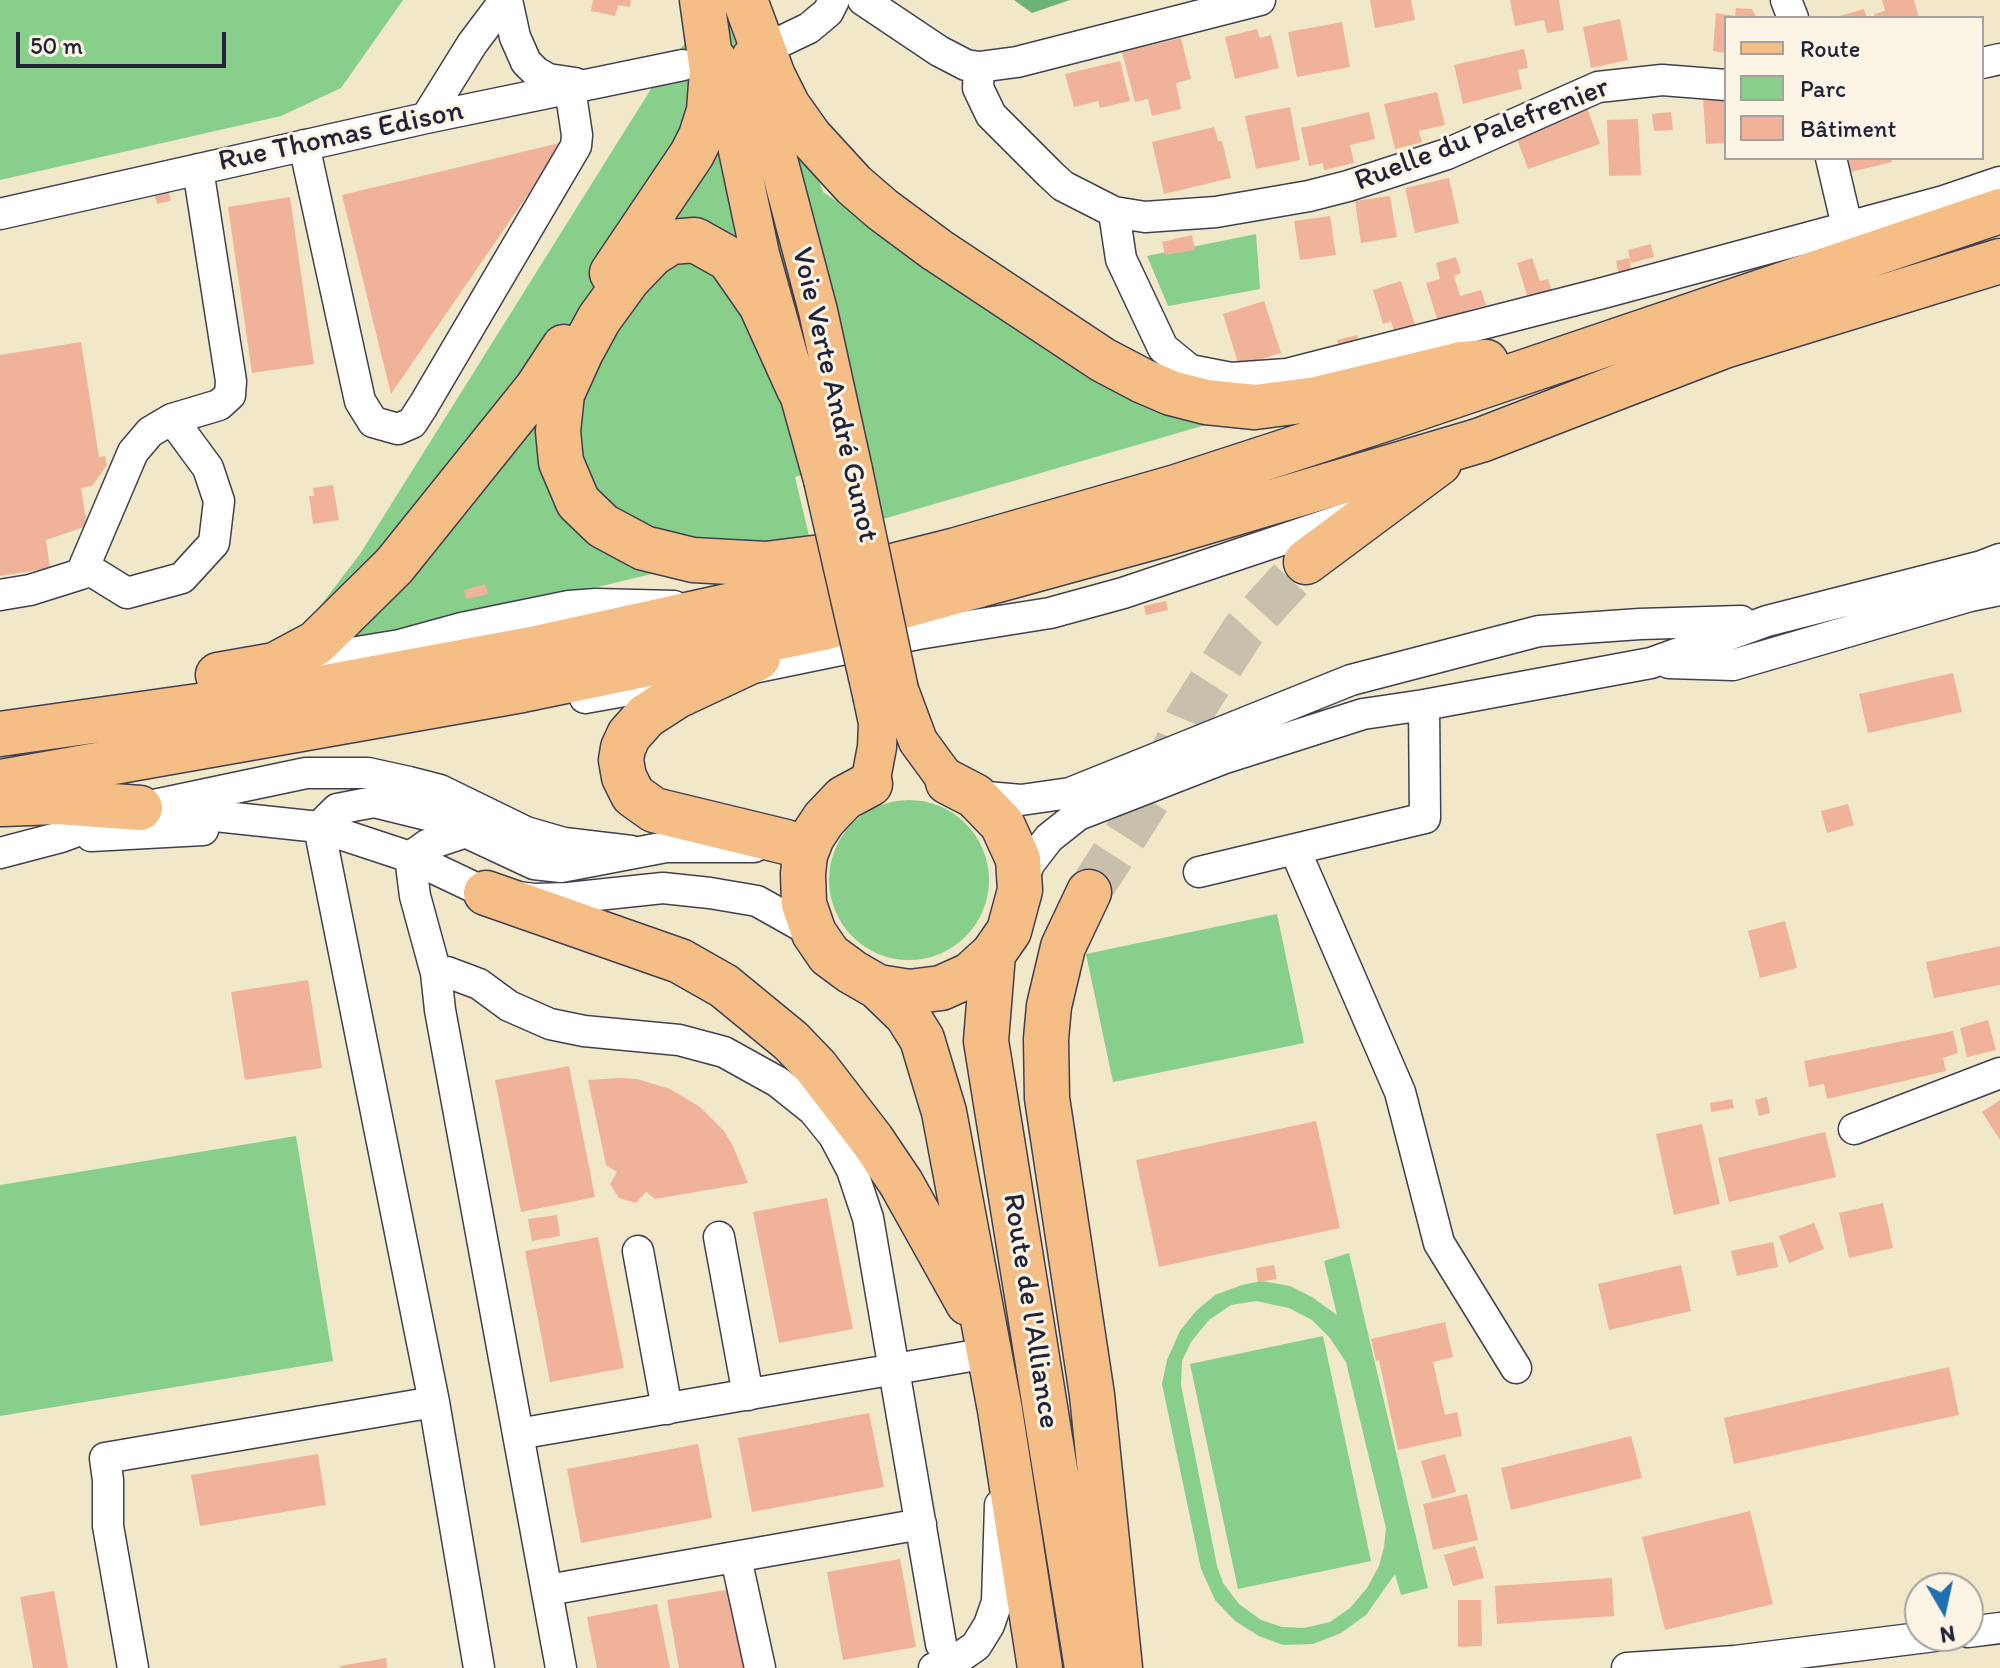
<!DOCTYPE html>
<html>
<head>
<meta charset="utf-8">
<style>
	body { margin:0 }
	#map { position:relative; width:2000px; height:1668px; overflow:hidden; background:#f1e7c9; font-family:Itim,sans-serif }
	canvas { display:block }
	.legend { position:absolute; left:1724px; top:16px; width:260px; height:144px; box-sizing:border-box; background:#fcf5e5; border:2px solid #a5a1a1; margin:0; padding:10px 14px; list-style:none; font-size:24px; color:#22223b }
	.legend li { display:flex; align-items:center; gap:16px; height:40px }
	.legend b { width:40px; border:2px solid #a5a1a1 }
	.north { position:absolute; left:1904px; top:1572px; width:80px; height:80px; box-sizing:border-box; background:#fcf5e5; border:2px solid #a5a1a1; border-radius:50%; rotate:171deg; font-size:22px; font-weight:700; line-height:32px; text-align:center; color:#22223b }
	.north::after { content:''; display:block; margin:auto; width:28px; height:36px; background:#1f6fb2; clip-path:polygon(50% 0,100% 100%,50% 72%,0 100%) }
	.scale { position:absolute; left:16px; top:32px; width:210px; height:36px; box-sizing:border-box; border:4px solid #22223b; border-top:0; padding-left:10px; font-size:24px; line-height:28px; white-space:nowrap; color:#22223b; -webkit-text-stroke:6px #fcf5e5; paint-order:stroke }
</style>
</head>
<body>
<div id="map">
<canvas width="2000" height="1668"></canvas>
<ul class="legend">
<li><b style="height:10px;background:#f6be87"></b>Route</li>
<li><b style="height:22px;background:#87cf8b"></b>Parc</li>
<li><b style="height:22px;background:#f0b399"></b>Bâtiment</li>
</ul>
<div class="north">N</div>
<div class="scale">50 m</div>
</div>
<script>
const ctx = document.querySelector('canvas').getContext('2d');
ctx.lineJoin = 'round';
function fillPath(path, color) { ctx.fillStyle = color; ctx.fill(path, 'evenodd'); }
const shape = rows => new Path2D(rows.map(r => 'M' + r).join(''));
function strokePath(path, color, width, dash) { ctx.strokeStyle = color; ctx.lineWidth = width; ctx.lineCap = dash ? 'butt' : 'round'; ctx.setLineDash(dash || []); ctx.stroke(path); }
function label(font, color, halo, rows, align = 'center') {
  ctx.font = font + ' Itim,sans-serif'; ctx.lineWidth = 6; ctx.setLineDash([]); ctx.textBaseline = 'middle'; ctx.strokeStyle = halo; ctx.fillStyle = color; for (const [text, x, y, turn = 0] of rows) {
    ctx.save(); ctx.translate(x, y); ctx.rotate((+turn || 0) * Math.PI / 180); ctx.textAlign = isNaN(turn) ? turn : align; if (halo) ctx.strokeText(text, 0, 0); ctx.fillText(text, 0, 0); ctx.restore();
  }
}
fillPath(shape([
	[0,0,403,0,341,88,281,116,0,180],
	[737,0,848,463,795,477,809,536,275,665,360,554,651,89,707,13],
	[778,116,813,162,823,192,889,238,1226,419,876,521],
	[1256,234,1260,289,1168,306,1147,256],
	'829 880a80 80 0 1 1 160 0a80 80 0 1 1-160 0Z',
	[1277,914,1304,1043,1113,1082,1086,954],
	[296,1136,333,1361,0,1416,0,1185],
	[1349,1253,1428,1588,1401,1595,1395,1574,1366,1615,1341,1633,1313,1644,1283,1645,1259,1636,1235,1621,1215,1600,1201,1569,1162,1384,1167,1360,1180,1331,1196,1311,1215,1295,1242,1285,1262,1281,1290,1286,1312,1297,1337,1315,1324,1261],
	[1256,1301,1289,1308,1312,1320,1330,1338,1346,1362,1386,1528,1384,1547,1379,1566,1367,1588,1350,1608,1330,1622,1304,1628,1282,1627,1261,1620,1239,1604,1223,1583,1217,1566,1181,1385,1182,1361,1191,1342,1209,1320,1231,1305],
	[1323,1336,1371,1561,1238,1589,1190,1364]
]), '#87cf8b');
fillPath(shape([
	[1014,0,1070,0,1032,13]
]), '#6db277');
fillPath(shape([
	[593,0,631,0,630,7,618,5,615,16,591,11],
	[1370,0,1411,0,1415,20,1375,28],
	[1510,0,1559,0,1564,30,1547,33,1544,20,1515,26],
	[1882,0,1914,0,1919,18,1875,18,1874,14,1885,11],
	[1736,8,1752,9,1757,18,1726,18,1726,53,1713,51,1716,13,1735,16],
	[1864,9,1867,18,1836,18,1836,17],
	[1620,19,1628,60,1591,68,1583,27],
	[1342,22,1350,67,1297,77,1288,32],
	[1257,29,1260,38,1271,35,1279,68,1235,79,1225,37],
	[1181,38,1191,79,1176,83,1181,109,1152,116,1148,99,1135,102,1122,52],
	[1524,49,1528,68,1518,70,1522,89,1463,104,1454,65],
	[1120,61,1130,101,1100,108,1098,101,1074,107,1065,74],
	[1437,92,1445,125,1419,131,1422,142,1395,149,1384,104],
	[1726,96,1726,143,1706,144,1703,97],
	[1585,102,1600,144,1528,169,1513,128],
	[1290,107,1300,160,1256,169,1245,116],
	[1369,112,1375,139,1350,145,1354,163,1324,170,1323,163,1309,166,1301,128],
	[1671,112,1673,130,1654,131,1652,114],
	[1638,119,1641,175,1609,176,1607,120],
	[1214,127,1218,141,1222,141,1231,178,1164,194,1152,142],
	[564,142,391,394,342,195],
	[1848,158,1891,158,1892,162,1851,172],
	[1449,178,1459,223,1415,233,1405,188],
	[167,186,171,201,157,204,153,190],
	[1390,196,1397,237,1361,243,1355,201],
	[290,197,314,364,252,373,228,207],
	[1330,216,1336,255,1300,260,1294,221],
	[1192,235,1195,250,1165,255,1162,242],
	[1651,244,1654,257,1631,263,1628,250],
	[1456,257,1461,273,1454,276,1460,296,1481,290,1486,305,1463,312,1465,318,1439,325,1426,283,1440,279,1436,263],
	[1532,258,1540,281,1548,279,1556,304,1532,311,1517,263],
	[1629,258,1632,273,1619,276,1616,261],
	[1401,281,1416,328,1395,334,1391,321,1383,324,1373,290],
	[1264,301,1281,353,1239,366,1223,314],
	[1357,335,1360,348,1341,353,1337,340],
	[81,342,99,457,105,456,107,465,92,486,81,488,87,526,46,540,50,568,0,576,0,355],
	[333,485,339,520,313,524,309,496,314,496,313,488],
	[485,584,488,594,466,599,464,590],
	[1166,601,1168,610,1146,615,1144,606],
	[1953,673,1962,712,1868,733,1859,694],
	[1848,804,1854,825,1827,833,1821,811],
	[1785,921,1797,968,1760,978,1748,931],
	[2000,946,2000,985,1934,998,1926,962],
	[308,980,322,1068,245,1080,231,992],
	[1988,1020,1996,1050,1967,1057,1960,1028],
	[1953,1031,1958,1053,1943,1058,1946,1071,1827,1099,1824,1084,1809,1087,1804,1061],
	[569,1066,595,1197,521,1212,495,1080],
	[619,1078,637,1079,670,1089,700,1107,724,1131,733,1146,748,1183,655,1199,646,1192,636,1203,619,1198,610,1184,617,1172,606,1165,588,1080],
	[1767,1097,1770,1113,1759,1116,1755,1100],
	[1732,1099,1734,1108,1711,1112,1710,1103],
	[2000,1100,2000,1140,1982,1112],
	[1316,1121,1340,1228,1159,1267,1136,1160],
	[1702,1124,1720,1204,1674,1215,1656,1134],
	[1825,1132,1836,1177,1729,1202,1718,1158],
	[827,1198,853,1329,779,1343,753,1212],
	[1883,1203,1893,1248,1849,1258,1839,1213],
	[557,1215,560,1236,532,1241,528,1219],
	[1814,1223,1824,1249,1789,1263,1779,1236],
	[598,1237,624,1368,550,1382,525,1251],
	[1773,1242,1778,1267,1737,1276,1731,1251],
	[1274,1265,1277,1279,1258,1282,1256,1268],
	[1681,1265,1691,1311,1609,1330,1598,1284],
	[1445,1322,1453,1357,1433,1362,1445,1415,1457,1412,1462,1436,1398,1450,1379,1360,1376,1361,1371,1339],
	[1949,1367,1959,1415,1734,1464,1724,1418],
	[869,1413,884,1487,752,1512,738,1438],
	[1631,1436,1642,1478,1511,1510,1501,1468],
	[698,1444,712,1518,581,1543,567,1469],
	[318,1454,326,1505,200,1526,191,1475],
	[1445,1454,1456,1492,1432,1499,1421,1461],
	[1467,1494,1478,1540,1433,1550,1423,1504],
	[1750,1511,1773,1604,1665,1630,1642,1537],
	[1475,1546,1484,1578,1453,1586,1444,1555],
	[900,1559,916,1647,843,1660,827,1572],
	[1612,1578,1614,1616,1497,1624,1495,1586],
	[737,1588,751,1668,679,1668,667,1600],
	[54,1591,68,1668,33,1668,20,1597],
	[1458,1600,1481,1600,1482,1646,1458,1647],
	[657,1604,670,1668,597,1668,587,1617],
	[386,1658,387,1668,341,1668,340,1666]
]), '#f0b399');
strokePath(shape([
	[1089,892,1161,780,1187,719,1243,631,1306,562]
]), '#c8c0ad', 44, [44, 22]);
const minor = shape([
	[507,0,515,37,526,62,536,72,548,79,575,83],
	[863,0,939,51,966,65,979,67,1017,62,1260,0],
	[1786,0,1793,18],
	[784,40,809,28,828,12,834,0],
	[1982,63,2000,59],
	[979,67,978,88,991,115,1050,174,1063,186,1114,212,1145,217,1216,212,1309,196,1348,186,1447,154,1598,87,1662,80,1726,85],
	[426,118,472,44,505,0],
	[304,145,360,401,373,422,398,429,412,423,423,406,576,146,577,135,570,88],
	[1831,158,1847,226],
	[1114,212,1121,259,1163,348,1190,370,1231,378,1287,374,1603,293,1944,201,2000,182],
	[0,214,426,118,683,65],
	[85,567,127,593,182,578,214,543,219,501,208,468,172,419],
	[0,595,30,590,81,574,133,452,150,432,172,419,219,405,230,395,231,381,198,169],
	[296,662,400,645,462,628,569,606,596,604,674,606],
	[1669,663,1733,665,1970,596,2000,590],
	[738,671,918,634,1050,613,1123,593,1350,517],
	[585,698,691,679],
	[975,796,1021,800,1070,793,1351,680,1539,631,1640,624,1741,621],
	[140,808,319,827,410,857,486,893,534,899,568,898,663,888,710,893,757,901,814,933],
	[319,827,434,1402,479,1668],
	[319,827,337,809,374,802,431,816,534,864,561,867,666,847,754,847],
	[466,832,427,845,410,857,415,896,436,973,440,1010,561,1668],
	[91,836,203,830],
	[1295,850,1400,1092,1439,1243,1516,1368],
	[0,853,61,837,140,808,306,773,368,773,409,782,440,790,526,832,564,843,631,851],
	[1199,872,1425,818,1424,705],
	[1021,888,1029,864,1049,838,1078,815,1222,759,1363,714,1424,705,1651,663,1767,621,1982,566,2000,559],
	[436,973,447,972,479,984,509,1006,550,1024,584,1031,679,1040,724,1052,778,1082,813,1110,834,1136,852,1170,868,1218,941,1644],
	[1854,1129,2000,1073],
	[719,1237,748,1395],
	[638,1251,667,1409],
	[518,1434,988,1353],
	[736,1558,760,1668],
	[548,1590,921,1524],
	[1968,1632,2000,1628],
	[133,1668,108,1526,108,1480,105,1458,434,1402],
	[934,1668,960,1657,976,1646,989,1625,997,1602,1000,1505],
	[1627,1668,1735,1661],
	[1736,1668,1735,1661,1935,1636]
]);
const major = shape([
	[751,57,818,311,853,470],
	[719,61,760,254,823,480],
	[899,690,918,741,948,782],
	[870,784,877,747,878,723,873,699]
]);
const highway = shape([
	[745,0,773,76,788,106,810,137,854,185,883,210,937,250,1103,360,1143,381,1171,393,1206,402,1255,407,1317,399,1462,364,1486,362],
	[612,273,692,154,701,136,709,111,712,71,702,0],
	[799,389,761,305,729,259,695,240,671,242,652,254,628,279,599,319,581,352,562,394,558,431,561,462,578,502,603,526,644,548,693,560,766,564,837,555],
	[1306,562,1439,463],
	[758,658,677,696,646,716,629,735,623,748,621,760,624,777,633,795,654,810,786,842],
	[218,675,275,665,316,643,394,566,537,388,564,347],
	[0,734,305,691,532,649,773,596,956,550,1176,487,1391,417,2000,211],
	[0,782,522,690,823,628,1161,535,1481,440,1724,346,2000,261],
	[870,784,844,798,824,819,812,837,805,855,803,874,804,904,814,933,829,955,852,972,878,987,909,992,941,988,970,975,993,954,1009,931,1020,890,1018,859,1002,824,975,796,948,782],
	[2,804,57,802,140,808],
	[1089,892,1063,947,1049,1006,1046,1039,1047,1098,1092,1395,1120,1668],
	[486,893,680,961,724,986,791,1041,816,1067,872,1140,901,1183,968,1303],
	[993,954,986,1041,1087,1668],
	[878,987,907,1015,922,1039,944,1112,1000,1410,1040,1668]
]);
strokePath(minor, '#414050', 33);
strokePath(major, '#414050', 41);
strokePath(highway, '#414050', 47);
strokePath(minor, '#fff', 30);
strokePath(major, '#f6be87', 38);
strokePath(highway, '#f6be87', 44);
const majorBridge = shape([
	[853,470,899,690],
	[823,480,873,699]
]);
strokePath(majorBridge, '#414050', 41, []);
strokePath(majorBridge, '#f6be87', 38);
label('30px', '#22223b', '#fcf5e5', [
	["Ruelle du Palefrenier",1482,135,-21],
	["Rue Thomas Edison",341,137,-12],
	["Voie Verte André Gunot",834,395,77],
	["Route de l'Alliance",1030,1311,81]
]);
</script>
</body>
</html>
